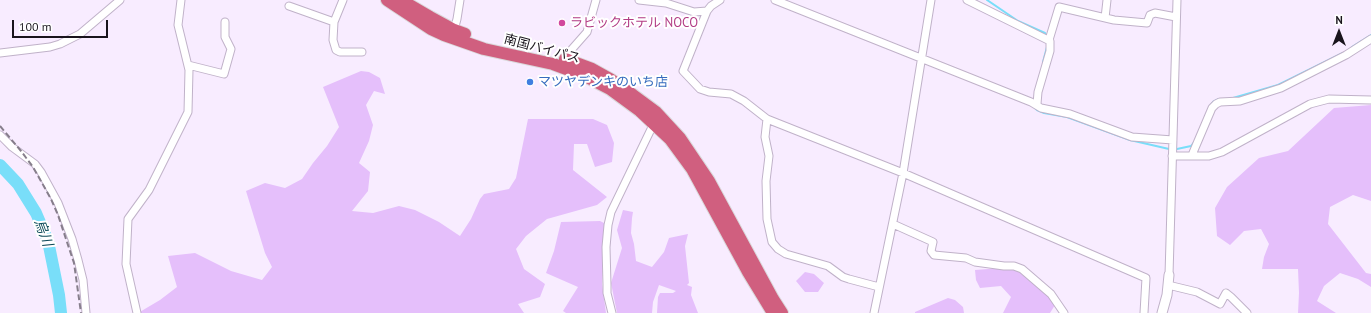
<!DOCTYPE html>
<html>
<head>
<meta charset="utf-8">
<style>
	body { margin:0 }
	#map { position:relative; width:1371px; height:313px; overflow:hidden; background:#f8ecff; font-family:"PT Sans",sans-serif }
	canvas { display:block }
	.north { position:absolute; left:1319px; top:12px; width:40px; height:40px; -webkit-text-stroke:3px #fff; paint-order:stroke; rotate:0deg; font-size:11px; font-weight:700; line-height:16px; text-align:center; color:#19141c }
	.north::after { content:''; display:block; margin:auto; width:14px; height:18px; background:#19141c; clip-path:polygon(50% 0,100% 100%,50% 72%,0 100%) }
	.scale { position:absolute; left:12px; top:20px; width:96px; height:18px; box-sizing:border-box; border:2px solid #19141c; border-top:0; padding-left:5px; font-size:12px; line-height:14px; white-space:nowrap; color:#19141c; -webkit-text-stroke:3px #fff; paint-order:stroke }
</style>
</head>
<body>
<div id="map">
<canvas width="1371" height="313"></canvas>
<div class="north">N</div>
<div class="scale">100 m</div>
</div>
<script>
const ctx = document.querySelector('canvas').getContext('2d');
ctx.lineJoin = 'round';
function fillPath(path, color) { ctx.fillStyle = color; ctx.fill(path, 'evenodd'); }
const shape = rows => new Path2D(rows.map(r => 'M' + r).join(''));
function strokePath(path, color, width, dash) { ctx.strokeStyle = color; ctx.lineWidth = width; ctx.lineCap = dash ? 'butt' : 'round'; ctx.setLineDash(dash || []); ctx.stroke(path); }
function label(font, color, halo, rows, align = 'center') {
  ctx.font = font + ' "PT Sans","Noto Sans JP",sans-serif'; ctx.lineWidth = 4; ctx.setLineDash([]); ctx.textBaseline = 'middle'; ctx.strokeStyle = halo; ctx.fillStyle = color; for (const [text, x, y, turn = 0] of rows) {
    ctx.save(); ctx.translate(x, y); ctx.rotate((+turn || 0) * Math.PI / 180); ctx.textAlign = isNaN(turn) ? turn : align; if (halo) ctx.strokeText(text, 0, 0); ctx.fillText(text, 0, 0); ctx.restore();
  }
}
fillPath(shape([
	[361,71,369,72,380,78,385,94,374,91,366,105,373,125,369,141,359,163,370,172,368,191,352,211,373,213,399,206,415,210,439,222,460,236,471,219,480,199,484,194,509,189,516,178,528,119,593,119,607,125,614,143,612,162,595,167,587,144,574,144,573,170,607,197,597,205,547,219,526,236,516,249,524,269,545,284,540,297,518,304,524,313,138,313,160,300,177,287,168,256,195,253,231,271,262,280,272,267,265,253,246,191,265,183,285,188,302,179,313,163,327,146,339,127,323,87],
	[1371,105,1371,201,1353,195,1330,207,1328,224,1366,273,1371,274,1371,287,1358,279,1340,273,1324,286,1317,301,1336,313,1298,313,1299,293,1298,269,1262,269,1264,257,1269,244,1261,229,1244,231,1230,245,1217,236,1215,208,1227,187,1259,158,1288,151,1334,108],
	[623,210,633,212,632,218,631,233,634,244,636,261,652,267,664,252,669,238,688,234,685,246,689,283,687,285,692,287,691,295,698,313,657,313,658,297,660,293,673,293,676,291,659,285,653,302,652,313,617,313,611,283,622,248,617,230],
	[600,221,604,223,602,284,606,313,566,313,563,311,578,287,546,273,554,251,561,222],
	[1001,268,1016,270,1026,275,1049,296,1055,305,1050,313,1003,313,1011,297,1001,286,980,288,976,280,975,270],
	[805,272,814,274,824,283,818,292,805,292,796,281],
	[948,298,955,300,963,307,964,313,915,313,915,312]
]), '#e5bffb');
strokePath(shape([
	[987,0,1018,21,1045,33,1047,36],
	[1352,47,1371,35],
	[1043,62,1047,47],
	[1233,98,1278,85,1343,53],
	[1210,106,1213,102,1219,99],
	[1034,107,1037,110,1044,113,1067,117,1130,140,1169,149],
	[1177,149,1191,146,1195,141]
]), '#79def9', 2);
strokePath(shape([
	[0,165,18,184,36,213,48,241,59,295,61,313]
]), '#79def9', 12);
const street = shape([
	[639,0,666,3,694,12,707,11],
	[720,0,711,6,707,11,683,71,700,89,709,92,731,94,744,101,767,119,903,173,1146,278,1144,313],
	[775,0,1031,102,1041,108,1070,114,1132,137,1173,140],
	[967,0,1050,41,1050,51,1038,92,1037,104],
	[289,6,334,22,343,0],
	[1105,18,1107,0],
	[334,22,333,40,336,50,340,52,362,52],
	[454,30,457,19,460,0],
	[1049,40,1059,7,1114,20,1147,23,1150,15,1155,13,1176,17],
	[0,53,50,47,60,44,80,34,120,0],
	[569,63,572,49,587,32,596,0],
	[188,65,224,74,231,49,225,37,225,22],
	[767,119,765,137,769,156,766,181,767,219,772,242,778,249,786,254,828,266,843,277,849,279,879,287],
	[0,135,12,147,35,164,41,172,58,203,72,239,78,260,83,280,86,313],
	[1192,155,1212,108,1216,104,1220,102,1240,101,1281,88,1346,55,1371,39],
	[1172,156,1209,156,1222,152,1310,104,1329,99,1371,100],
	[893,224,933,242,931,251,934,255,966,258,975,262,1004,266,1014,266,1022,269,1051,294,1064,313],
	[1169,275,1177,0],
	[1168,285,1197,292,1220,304,1226,293,1231,297,1247,313],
	[137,313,126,264,128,219,149,190,188,112,189,70,178,25,181,0],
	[612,313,607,293,607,285,606,247,608,225,611,212,654,123],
	[874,313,903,173,931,0]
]);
const secondary = shape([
	[1162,313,1167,295,1169,275]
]);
const highway = shape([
	[387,0,431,29,444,35,484,49,553,64,583,75,610,89,640,111,670,139,692,169,748,272,773,313],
	[401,0,430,17,454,30,465,34],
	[565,59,592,69,610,79,633,95,656,112,680,138,709,181,773,299,782,313]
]);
strokePath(street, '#c0b2c9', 9);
strokePath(secondary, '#c0b2c9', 11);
strokePath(highway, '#dad9db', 14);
strokePath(street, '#fff', 7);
strokePath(secondary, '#fff', 9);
strokePath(highway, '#d05f7f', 12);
strokePath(shape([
	[0,126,21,151,33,167,51,199,58,215,74,263,81,313]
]), '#867e8b', 2, [6, 3]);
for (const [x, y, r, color] of [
	[562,23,4,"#d1479c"],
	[530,82,4,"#3f7fe0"]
]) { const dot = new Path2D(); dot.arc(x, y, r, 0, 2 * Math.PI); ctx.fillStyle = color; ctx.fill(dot); strokePath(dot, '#fff', 1.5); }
label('13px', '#b23c85', '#fff', [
	["ラビックホテル NOCO",570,23]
], 'left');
label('13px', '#19141c', '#fff', [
	["南国バイパス",542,49,15]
]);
label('13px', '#366cbe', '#fff', [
	["マツヤデンキのいち店",538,82]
], 'left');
label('italic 14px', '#0d4a58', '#fff', [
	["烏川",43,233,70]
]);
</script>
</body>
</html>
